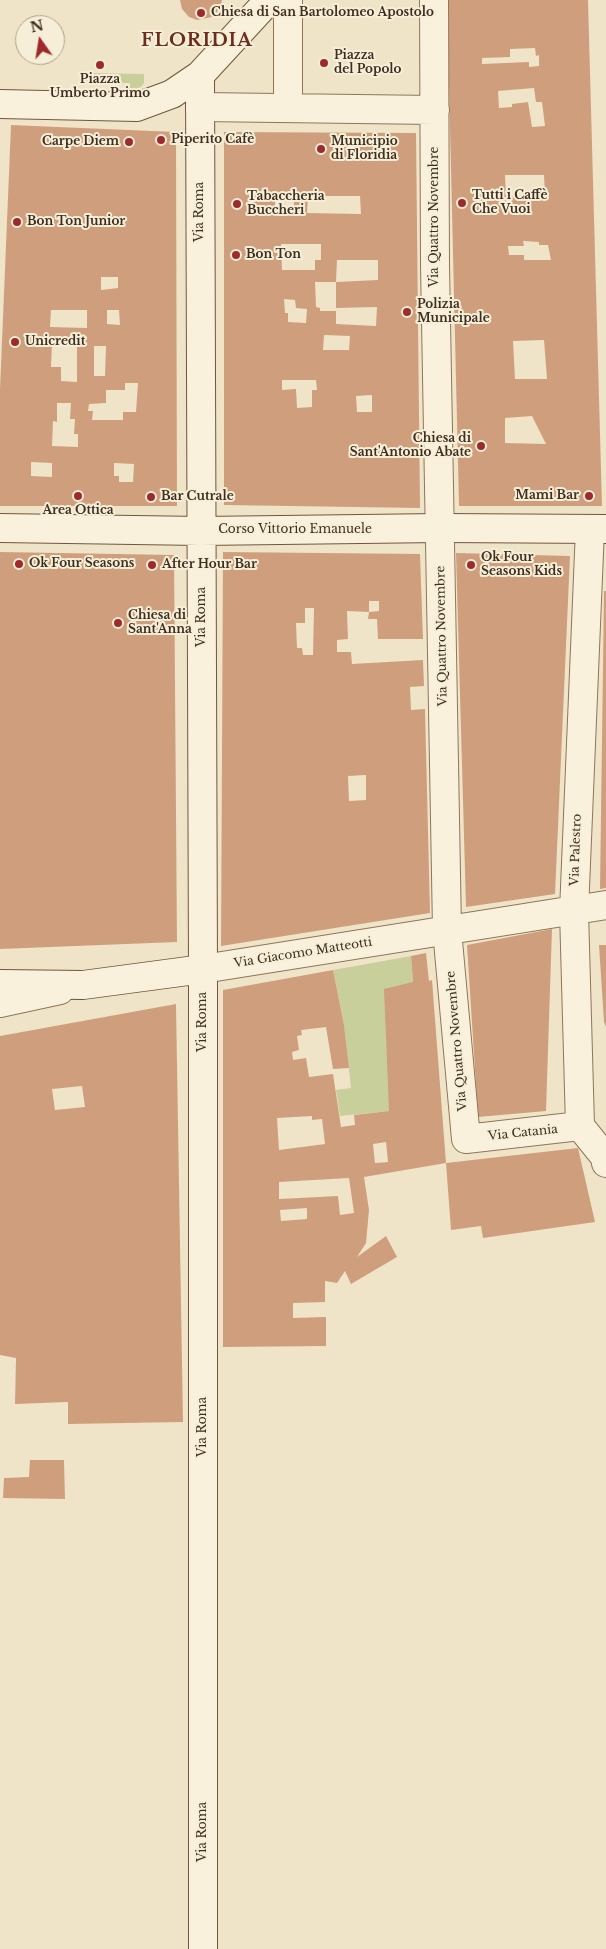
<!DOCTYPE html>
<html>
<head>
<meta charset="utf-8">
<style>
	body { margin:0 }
	#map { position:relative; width:606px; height:1949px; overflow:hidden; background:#f0e4c8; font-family:"Libre Baskerville",serif }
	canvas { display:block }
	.north { position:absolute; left:15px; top:15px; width:50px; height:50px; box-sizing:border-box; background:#f7eed8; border:1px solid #ada18e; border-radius:50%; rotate:347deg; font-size:14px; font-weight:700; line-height:20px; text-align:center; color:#3d2e20 }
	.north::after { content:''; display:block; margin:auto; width:18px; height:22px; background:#9e2a2b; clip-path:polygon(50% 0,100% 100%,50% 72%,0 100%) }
</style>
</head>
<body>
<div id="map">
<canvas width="606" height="1949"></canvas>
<div class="north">N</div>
</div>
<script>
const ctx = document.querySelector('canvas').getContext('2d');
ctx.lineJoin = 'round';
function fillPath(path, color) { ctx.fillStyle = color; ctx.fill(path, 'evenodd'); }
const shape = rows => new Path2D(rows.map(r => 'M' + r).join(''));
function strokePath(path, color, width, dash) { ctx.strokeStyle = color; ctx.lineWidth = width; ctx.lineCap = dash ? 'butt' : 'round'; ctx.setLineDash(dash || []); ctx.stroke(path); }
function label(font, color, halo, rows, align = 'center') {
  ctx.font = font + ' "Libre Baskerville",serif'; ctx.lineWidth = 4; ctx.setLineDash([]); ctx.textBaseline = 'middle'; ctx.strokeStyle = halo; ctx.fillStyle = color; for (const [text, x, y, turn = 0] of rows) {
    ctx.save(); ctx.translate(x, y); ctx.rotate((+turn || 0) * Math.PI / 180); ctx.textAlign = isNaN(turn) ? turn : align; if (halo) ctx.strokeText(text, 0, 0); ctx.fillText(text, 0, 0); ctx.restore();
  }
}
fillPath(shape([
	[86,73,144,74,144,83,141,87,130,91,130,83,85,82],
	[411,956,413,982,389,1111,340,1116,336,1090,351,1088,344,1025,333,970]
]), '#c9cf9b');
fillPath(shape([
	[180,0,222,0,220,9,212,17,197,20,189,17,182,9],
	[447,0,588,0,602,506,459,506],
	[535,48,536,56,539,55,539,66,529,67,529,62,482,64,482,58,510,57,510,49],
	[534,88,536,102,542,102,545,126,532,127,528,102,512,104,512,107,499,108,498,91],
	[505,175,544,175,545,196,506,197],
	[523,241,539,242,539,245,548,245,551,260,524,260,524,255,509,255,508,246,524,246],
	[544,340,547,379,515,379,513,341],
	[532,416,546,444,505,443,505,418],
	[11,125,176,132,177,506,0,506,0,389],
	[101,277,118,277,118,288,101,290],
	[51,310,87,310,87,328,50,327],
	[107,310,119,310,120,325,107,324],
	[52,343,77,344,77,382,61,381,61,367,51,367],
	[94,346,106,346,105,376,94,376],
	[125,383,138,383,136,412,123,412,123,420,92,420,93,411,88,411,89,404,106,403,106,390,125,390],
	[57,403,71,403,70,419,75,419,74,434,78,434,78,447,52,446,53,421,57,422],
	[31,462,52,463,52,477,31,476],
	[114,463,134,464,133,482,119,482,119,476,114,476],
	[224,132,416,133,420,508,224,505],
	[294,196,294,210,275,211,275,197],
	[308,196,360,196,361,214,307,213],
	[281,244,321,244,321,260,315,260,315,270,282,270],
	[337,260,378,260,378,280,336,282,336,308,377,307,376,326,336,324,336,311,320,311,320,308,316,307,315,282,336,282],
	[284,299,295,300,296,308,307,309,306,323,288,322,288,313,285,313],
	[324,335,350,336,349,350,323,350],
	[282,380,316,380,317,390,312,390,312,407,297,408,296,389,282,390],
	[372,395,372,412,357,412,356,396],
	[0,552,174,555,177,942,0,949],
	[223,552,420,554,423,639,378,639,377,619,368,619,369,612,379,611,379,601,369,601,369,612,347,611,348,639,337,640,337,652,351,652,352,664,423,660,424,686,410,687,411,710,425,709,430,913,221,946],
	[305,608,314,608,313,655,303,655,302,648,297,648,296,623,305,623],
	[366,775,366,800,349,801,348,776],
	[456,553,570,556,555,894,466,907],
	[604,591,606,591,606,888,600,889],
	[552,929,546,1111,478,1117,467,945],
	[599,945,606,945,606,1027,604,1022],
	[426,953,429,981,432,980,446,1163,364,1177,369,1210,366,1243,357,1257,386,1236,397,1257,351,1284,345,1271,337,1283,325,1281,325,1302,293,1303,293,1318,326,1317,326,1346,223,1347,223,990,333,970,344,1025,349,1068,333,1069,326,1027,301,1030,302,1035,297,1036,299,1050,292,1052,293,1060,306,1058,309,1077,333,1074,341,1127,355,1125,354,1115,389,1111,384,989,413,982,411,956],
	[312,1116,312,1120,322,1119,325,1144,279,1150,277,1118],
	[386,1142,388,1162,375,1163,373,1144],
	[349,1178,354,1213,340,1215,338,1196,279,1199,279,1182],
	[307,1208,307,1219,281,1221,280,1210],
	[176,1004,183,1422,68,1424,68,1402,15,1404,16,1358,0,1355,0,1036],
	[82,1086,85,1107,55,1110,52,1089],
	[578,1148,595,1222,483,1238,481,1226,451,1230,446,1163],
	[30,1460,64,1460,65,1499,3,1498,4,1478,29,1477]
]), '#cf9f7d');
const minor = shape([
	[434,0,435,265,447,930,466,1139,580,1126],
	[200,107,435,110],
	[288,108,288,0],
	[590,529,574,911,580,1126,605,1157,606,1163],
	[203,969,606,905],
	[0,1003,60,990]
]);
const secondary = shape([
	[200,75,203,969,203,1949],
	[0,104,137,107,172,94,200,75,269,0],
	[0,528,201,531,440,528,606,529],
	[0,984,83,985,203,969]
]);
strokePath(minor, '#8d765c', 30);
strokePath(secondary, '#6f573f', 30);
strokePath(minor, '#faf1dc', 28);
strokePath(secondary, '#faf1dc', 28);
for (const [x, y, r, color] of [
	[201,13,5,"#9e2a2b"],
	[324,63,5,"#9e2a2b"],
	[100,65,5,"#9e2a2b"],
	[161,140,5,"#9e2a2b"],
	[129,142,5,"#9e2a2b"],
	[321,149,5,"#9e2a2b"],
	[462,203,5,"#9e2a2b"],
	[237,204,5,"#9e2a2b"],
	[17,222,5,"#9e2a2b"],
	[236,255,5,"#9e2a2b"],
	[407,312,5,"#9e2a2b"],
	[15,342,5,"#9e2a2b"],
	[481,446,5,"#9e2a2b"],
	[78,496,5,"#9e2a2b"],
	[589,496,5,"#9e2a2b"],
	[151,497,5,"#9e2a2b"],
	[19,564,5,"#9e2a2b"],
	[152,565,5,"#9e2a2b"],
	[471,565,5,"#9e2a2b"],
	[118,623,5,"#9e2a2b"]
]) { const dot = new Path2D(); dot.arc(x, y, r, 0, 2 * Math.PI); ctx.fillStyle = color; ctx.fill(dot); strokePath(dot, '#f7eed8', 2); }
label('bold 12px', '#3d2e20', '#f7eed8', [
	["Chiesa di San Bartolomeo Apostolo",211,13],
	["Piazza",334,56],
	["del Popolo",334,70],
	["Piazza",100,80,"center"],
	["Umberto Primo",100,94,"center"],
	["Piperito Cafè",171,140],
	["Carpe Diem",119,142,"right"],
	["Municipio",331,142],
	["di Floridia",331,156],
	["Tutti i Caffè",472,196],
	["Che Vuoi",472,210],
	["Tabaccheria",247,197],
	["Buccheri",247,211],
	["Bon Ton Junior",27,222],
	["Bon Ton",246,255],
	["Polizia",417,305],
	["Municipale",417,319],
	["Unicredit",25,342],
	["Chiesa di",471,439,"right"],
	["Sant'Antonio Abate",471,453,"right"],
	["Mami Bar",579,496,"right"],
	["Bar Cutrale",161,497],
	["Area Ottica",78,511,"center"],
	["Ok Four",481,558],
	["Seasons Kids",481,572],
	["Ok Four Seasons",29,564],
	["After Hour Bar",162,565],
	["Chiesa di",128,616],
	["Sant'Anna",128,630]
], 'left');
label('12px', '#3d2e20', '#f7eed8', [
	["Via Roma",200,212,-90],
	["Via Quattro Novembre",435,217,-90],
	["Corso Vittorio Emanuele",295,530],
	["Via Roma",202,617,-90],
	["Via Quattro Novembre",442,636,-91],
	["Via Palestro",576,850,-88],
	["Via Giacomo Matteotti",303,953,-9],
	["Via Roma",203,1022,-90],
	["Via Quattro Novembre",457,1041,-95],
	["Via Catania",523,1133,-6],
	["Via Roma",203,1427,-90],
	["Via Roma",203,1832,-90]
]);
ctx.letterSpacing = '1px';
label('bold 18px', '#6b2e1e', '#f7eed8', [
	["FLORIDIA",197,41]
]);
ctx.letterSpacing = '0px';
</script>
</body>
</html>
